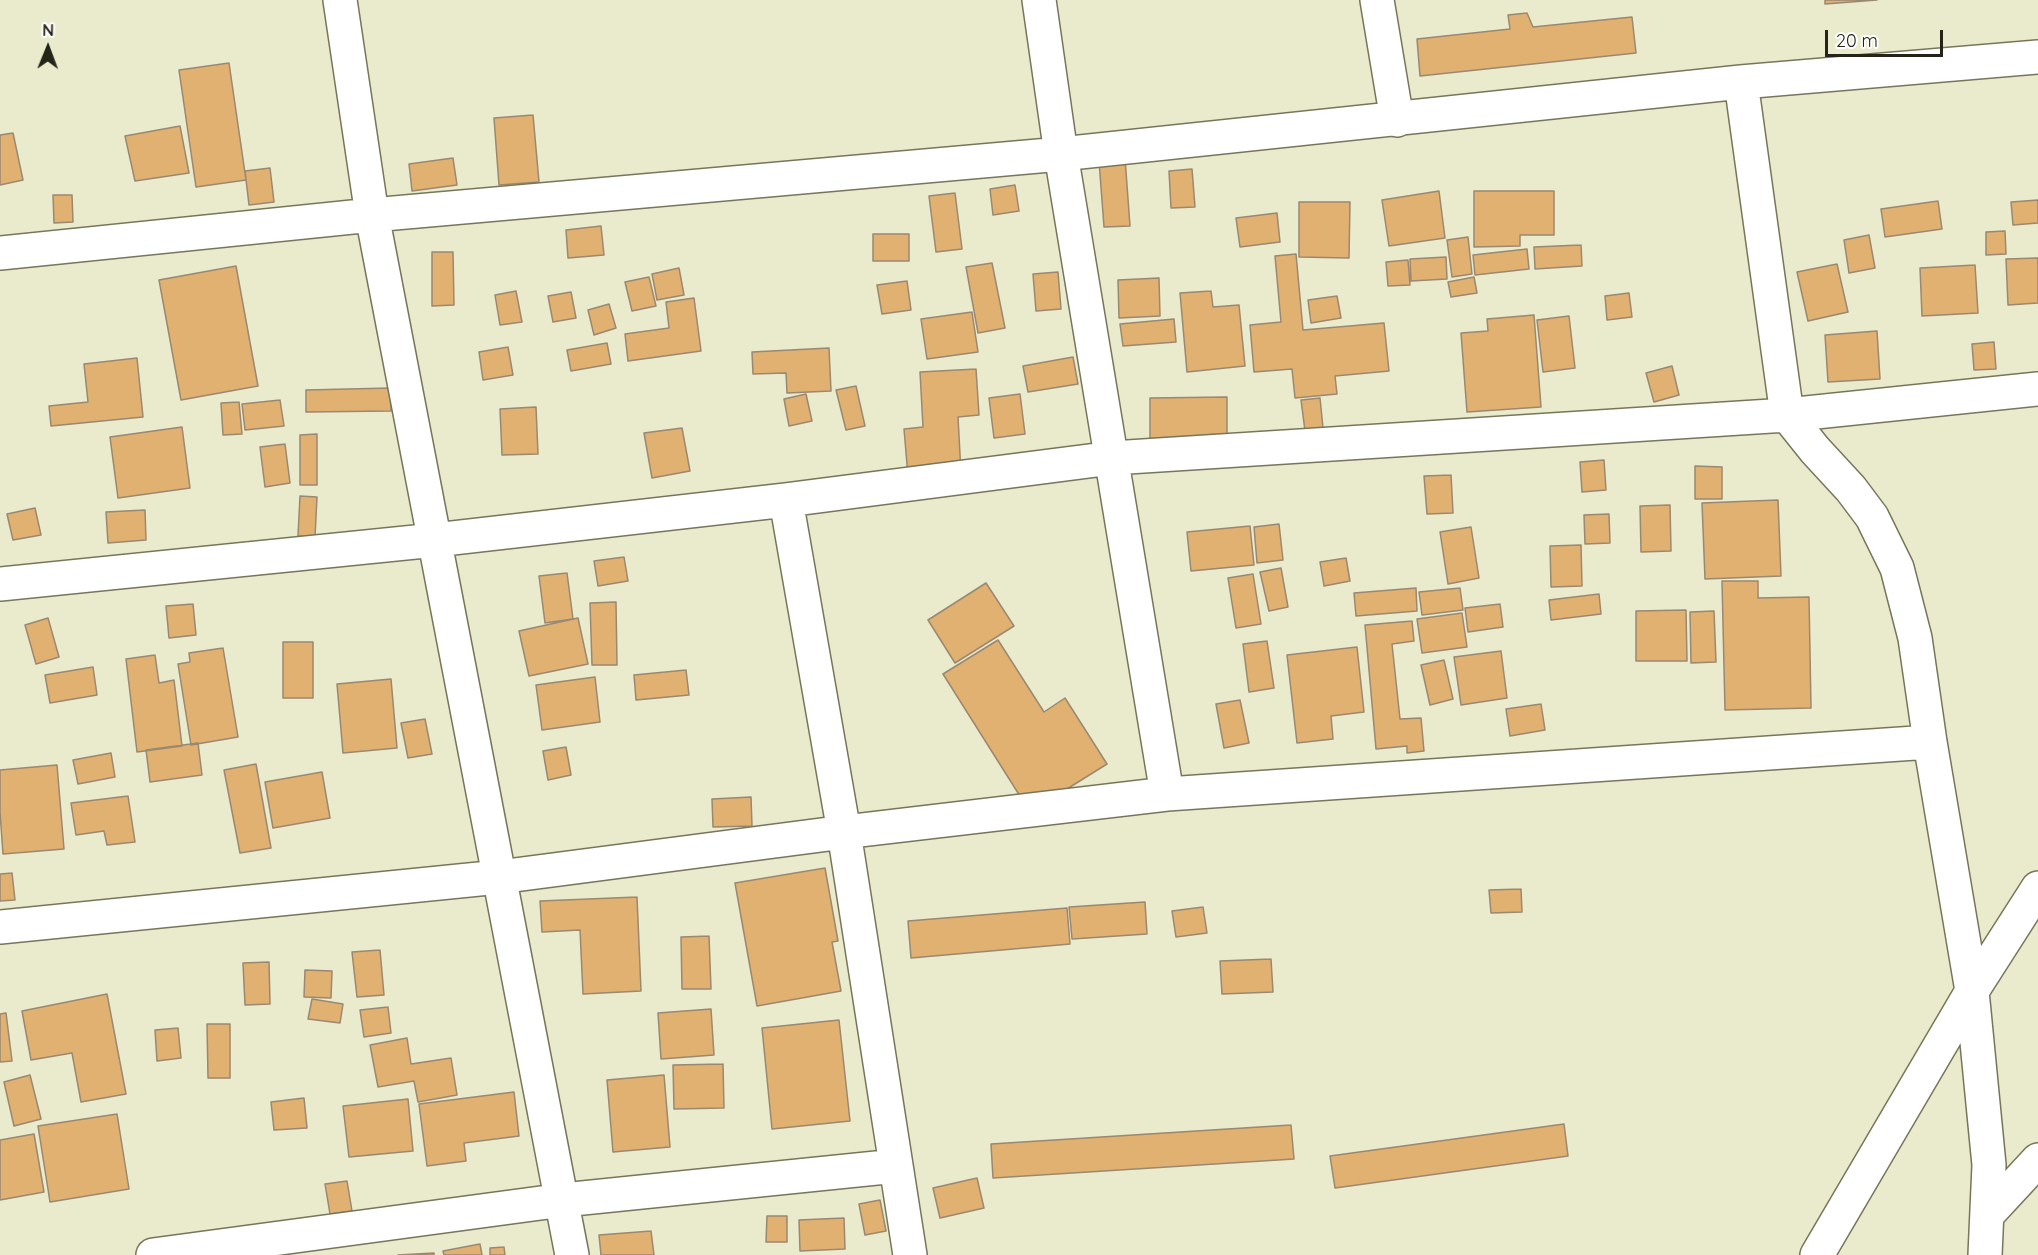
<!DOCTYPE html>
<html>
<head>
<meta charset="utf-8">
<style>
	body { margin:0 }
	#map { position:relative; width:2038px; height:1255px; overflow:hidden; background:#eaeacd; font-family:Quicksand,sans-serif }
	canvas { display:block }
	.north { position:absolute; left:18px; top:18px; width:60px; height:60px; -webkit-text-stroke:4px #fff; paint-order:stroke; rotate:1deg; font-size:16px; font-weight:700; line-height:24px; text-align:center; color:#242419 }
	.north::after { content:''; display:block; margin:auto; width:21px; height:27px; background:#242419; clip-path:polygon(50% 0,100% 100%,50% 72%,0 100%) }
	.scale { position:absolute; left:1825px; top:30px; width:118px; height:27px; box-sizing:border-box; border:3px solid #242419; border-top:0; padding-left:8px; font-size:18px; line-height:21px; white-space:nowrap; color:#242419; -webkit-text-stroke:4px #fff; paint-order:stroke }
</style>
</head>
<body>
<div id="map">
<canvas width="2038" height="1255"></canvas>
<div class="north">N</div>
<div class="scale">20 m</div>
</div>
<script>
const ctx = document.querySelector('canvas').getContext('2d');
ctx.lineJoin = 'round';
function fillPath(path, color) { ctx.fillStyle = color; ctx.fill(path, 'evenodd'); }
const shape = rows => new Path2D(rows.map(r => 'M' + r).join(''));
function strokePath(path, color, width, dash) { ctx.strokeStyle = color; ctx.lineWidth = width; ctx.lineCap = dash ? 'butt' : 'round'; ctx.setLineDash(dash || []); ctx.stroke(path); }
const building = shape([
	[1825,0,1877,0,1825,4,1825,0],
	[1527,13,1533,27,1632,17,1636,53,1420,76,1417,39,1510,29,1508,15,1527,13],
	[229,63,246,180,196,187,179,70,229,63],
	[533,115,539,182,499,185,494,118,533,115],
	[180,126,189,173,135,181,125,136,180,126],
	[13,133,23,180,0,185,0,135,13,133],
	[453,158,457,185,412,191,409,164,453,158],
	[1125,158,1130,226,1104,227,1099,161,1125,158],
	[270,168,274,202,249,205,245,171,270,168],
	[1192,169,1195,207,1171,208,1169,171,1192,169],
	[1015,185,1019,211,993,215,990,189,1015,185],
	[1439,191,1445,238,1389,246,1382,200,1439,191],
	[1474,191,1554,191,1554,235,1520,235,1520,246,1474,247,1474,191],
	[955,193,962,249,936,252,929,196,955,193],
	[53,195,72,195,73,222,54,223,53,195],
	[2038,200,2038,223,2013,225,2011,202,2038,200],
	[1938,201,1942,229,1885,237,1881,209,1938,201],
	[1299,202,1350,202,1349,258,1299,257,1299,202],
	[1277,213,1280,242,1240,247,1236,218,1277,213],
	[601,226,604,255,568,258,566,230,601,226],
	[2005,231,2006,254,1986,255,1986,232,2005,231],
	[873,234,909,234,909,261,873,261,873,234],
	[1869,235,1875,268,1849,273,1844,240,1869,235],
	[1468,237,1472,274,1452,277,1447,240,1468,237],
	[1581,245,1582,266,1535,269,1534,247,1581,245],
	[1527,249,1529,269,1475,275,1473,255,1527,249],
	[432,252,453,252,454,305,432,306,432,252],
	[1296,254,1303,330,1384,323,1389,371,1335,376,1337,394,1295,398,1292,369,1254,372,1250,325,1281,322,1275,256,1296,254],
	[1446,257,1447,279,1411,281,1410,259,1446,257],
	[2038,258,2038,303,2008,305,2006,259,2038,258],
	[1408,260,1410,285,1388,286,1386,262,1408,260],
	[992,263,1005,328,978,333,966,267,992,263],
	[1837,264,1848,312,1808,321,1797,272,1837,264],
	[1975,265,1978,313,1922,316,1920,268,1975,265],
	[236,266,258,386,181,400,159,280,236,266],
	[679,268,684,295,657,300,652,274,679,268],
	[1058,272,1061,309,1036,311,1033,274,1058,272],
	[649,277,656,306,632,311,625,282,649,277],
	[1474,277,1477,293,1451,297,1448,282,1474,277],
	[1159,278,1160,316,1119,318,1118,280,1159,278],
	[907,281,911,310,882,314,877,285,907,281],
	[516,291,522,322,500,325,495,295,516,291],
	[1211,291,1213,307,1239,305,1245,366,1187,372,1180,293,1211,291],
	[571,292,576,318,553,322,548,296,571,292],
	[1629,293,1632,317,1607,320,1605,296,1629,293],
	[1337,296,1341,318,1311,323,1308,300,1337,296],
	[694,298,701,351,628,361,625,334,669,328,666,302,694,298],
	[609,304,616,328,594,335,588,310,609,304],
	[972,312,978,352,927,359,921,319,972,312],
	[1534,315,1541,407,1467,412,1461,333,1488,331,1487,319,1534,315],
	[1569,316,1575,368,1543,372,1537,320,1569,316],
	[1174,319,1176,342,1123,346,1120,324,1174,319],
	[1877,331,1880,379,1828,382,1825,335,1877,331],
	[1994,342,1996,369,1974,370,1972,344,1994,342],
	[607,343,611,364,571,371,567,350,607,343],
	[508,347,513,375,483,380,479,352,508,347],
	[829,348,831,391,787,393,786,373,753,374,752,352,829,348],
	[1073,357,1078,384,1028,392,1023,366,1073,357],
	[137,358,143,417,51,426,49,406,88,402,84,364,137,358],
	[1672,366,1679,395,1654,402,1646,373,1672,366],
	[976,369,979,415,958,417,961,473,908,476,904,429,923,427,920,372,976,369],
	[856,386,865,426,846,430,836,390,856,386],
	[391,388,391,411,306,412,306,390,391,388],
	[806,394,812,421,789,426,784,399,806,394],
	[1020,394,1025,434,994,438,989,398,1020,394],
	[1227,397,1227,447,1150,448,1150,398,1227,397],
	[1320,398,1323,428,1305,431,1301,400,1320,398],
	[280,400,284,426,245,430,242,404,280,400],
	[239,402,242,434,223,435,221,403,239,402],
	[536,407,538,454,502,455,500,409,536,407],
	[182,427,190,488,118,498,110,437,182,427],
	[682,428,690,471,652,478,644,433,682,428],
	[317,434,317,485,300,485,300,435,317,434],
	[285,444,290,483,265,487,260,447,285,444],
	[1604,460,1606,490,1582,492,1580,462,1604,460],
	[1695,466,1722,467,1722,499,1695,499,1695,466],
	[1451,475,1453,513,1427,514,1424,476,1451,475],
	[300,496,317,497,315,537,298,536,300,496],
	[1778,500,1781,576,1705,579,1702,503,1778,500],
	[1670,505,1671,551,1641,552,1640,506,1670,505],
	[35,508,41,535,13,540,7,514,35,508],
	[145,510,146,540,108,543,106,512,145,510],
	[1609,514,1610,543,1585,544,1584,515,1609,514],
	[1279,524,1283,560,1257,563,1254,527,1279,524],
	[1250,526,1254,565,1191,571,1187,532,1250,526],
	[1471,527,1479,578,1448,584,1440,532,1471,527],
	[1581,545,1582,586,1551,587,1550,546,1581,545],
	[624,557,628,581,598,586,594,561,624,557],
	[1346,558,1350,581,1324,586,1320,562,1346,558],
	[1281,568,1288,607,1269,611,1260,572,1281,568],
	[567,573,573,619,545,623,539,576,567,573],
	[1253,574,1261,624,1236,628,1228,578,1253,574],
	[1722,581,1758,581,1758,598,1809,597,1811,708,1725,710,1722,581],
	[986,583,1014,626,955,663,928,620,986,583],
	[1416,588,1417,611,1356,616,1354,593,1416,588],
	[1460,588,1463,610,1422,615,1419,592,1460,588],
	[1599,594,1601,614,1551,620,1549,600,1599,594],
	[616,602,617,665,592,665,590,603,616,602],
	[193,604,196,635,169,638,166,606,193,604],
	[1500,604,1503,627,1468,632,1465,608,1500,604],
	[1686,610,1687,661,1636,661,1636,611,1686,610],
	[1714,611,1716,662,1691,663,1690,612,1714,611],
	[1462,613,1467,647,1422,653,1417,619,1462,613],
	[48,618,59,657,36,664,25,625,48,618],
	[578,618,588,664,529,676,519,631,578,618],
	[1412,621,1414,641,1392,644,1400,719,1421,718,1424,751,1407,753,1407,746,1376,749,1365,625,1412,621],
	[998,640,1044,712,1065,698,1107,764,1030,812,943,674,998,640],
	[1267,641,1274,688,1249,692,1243,644,1267,641],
	[283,642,313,642,313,698,283,698,283,642],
	[1357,647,1364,712,1331,716,1333,739,1297,743,1287,655,1357,647],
	[223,648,238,737,191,745,178,664,190,662,189,653,223,648],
	[1501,651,1507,698,1461,705,1454,657,1501,651],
	[155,655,159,683,174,680,182,746,137,752,126,659,155,655],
	[1444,660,1453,699,1430,705,1421,665,1444,660],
	[93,667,97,695,50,703,45,675,93,667],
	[686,670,689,695,636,700,634,675,686,670],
	[595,677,600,722,542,730,536,685,595,677],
	[391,679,397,748,343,753,337,684,391,679],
	[1240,700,1249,743,1224,748,1216,704,1240,700],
	[1541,704,1545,730,1510,736,1506,709,1541,704],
	[425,719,432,754,408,758,401,723,425,719],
	[198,743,202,775,150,782,146,750,198,743],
	[566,747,571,775,548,780,543,751,566,747],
	[111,753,115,777,78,784,73,760,111,753],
	[256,764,271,848,240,853,224,770,256,764],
	[57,765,64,849,3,854,0,812,0,770,57,765],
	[322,772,330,818,273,828,265,782,322,772],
	[128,796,135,842,107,845,104,831,76,835,71,803,128,796],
	[751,797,752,826,713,827,712,799,751,797],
	[825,868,838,941,832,942,841,991,757,1006,735,883,825,868],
	[12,873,15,900,0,901,0,874,12,873],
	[1521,889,1522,912,1491,913,1489,890,1521,889],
	[637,897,641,991,583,994,580,930,542,932,540,901,637,897],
	[1145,902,1147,934,1072,939,1069,907,1145,902],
	[1203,907,1207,933,1176,937,1172,911,1203,907],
	[1067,908,1070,944,911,958,908,921,1067,908],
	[709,936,711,989,682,989,681,937,709,936],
	[380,950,384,995,357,997,352,952,380,950],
	[1271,959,1273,992,1222,994,1220,961,1271,959],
	[269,962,270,1004,245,1005,243,963,269,962],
	[305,970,332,971,331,998,304,997,305,970],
	[107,994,126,1094,81,1102,72,1053,31,1060,22,1011,107,994],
	[312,999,343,1004,340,1023,308,1019,312,999],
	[388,1007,391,1033,364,1037,360,1010,388,1007],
	[711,1009,714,1055,661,1059,658,1013,711,1009],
	[6,1013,12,1061,0,1062,0,1014,6,1013],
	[839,1020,850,1121,772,1129,762,1028,839,1020],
	[207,1024,230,1024,230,1078,208,1078,207,1024],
	[178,1028,181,1058,157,1061,155,1030,178,1028],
	[407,1038,411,1064,451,1058,457,1095,418,1102,414,1081,378,1087,370,1045,407,1038],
	[723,1064,724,1108,674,1109,673,1065,723,1064],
	[30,1075,41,1119,14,1126,4,1082,30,1075],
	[664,1075,670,1147,613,1152,607,1080,664,1075],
	[514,1092,519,1136,464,1143,466,1161,427,1166,419,1104,514,1092],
	[304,1098,307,1128,274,1130,271,1102,304,1098],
	[408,1099,413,1151,349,1157,343,1106,408,1099],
	[117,1114,129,1189,50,1202,38,1126,117,1114],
	[1564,1124,1568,1156,1335,1188,1330,1156,1564,1124],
	[1291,1125,1294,1159,993,1178,991,1144,1291,1125],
	[34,1134,44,1192,0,1200,0,1140,34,1134],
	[977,1178,984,1208,940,1218,933,1188,977,1178],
	[347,1181,352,1211,330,1214,325,1184,347,1181],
	[880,1200,886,1231,865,1235,859,1204,880,1200],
	[767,1216,787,1216,787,1242,766,1242,767,1216],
	[844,1218,845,1249,800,1251,799,1220,844,1218],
	[651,1231,654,1255,601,1255,599,1235,651,1231],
	[480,1244,482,1255,444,1255,443,1251,480,1244],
	[504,1247,505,1255,490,1255,490,1248,504,1247],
	[434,1253,434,1255,398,1255,434,1253]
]);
fillPath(building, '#e1b172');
strokePath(building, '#9a8871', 1.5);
const minor = shape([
	[340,0,372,215,572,1255],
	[1039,0,1061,154,1167,794],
	[1377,0,1397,120],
	[1741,82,1787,415,1815,450,1851,489,1872,517,1897,568,1915,638,1930,742,1972,991,1989,1165,1985,1255],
	[0,253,372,215,1061,154,1741,82,2038,57],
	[786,500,844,832,910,1255],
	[0,584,435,540,786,500,1112,458,1787,415,2038,389],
	[0,927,499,877,844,832,1167,794,1930,742],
	[1987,1215,2038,1160],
	[153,1255,563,1200,896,1166],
	[1817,1255,1972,991,2038,888]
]);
strokePath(minor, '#77765c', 36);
strokePath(minor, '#fff', 33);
</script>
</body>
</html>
